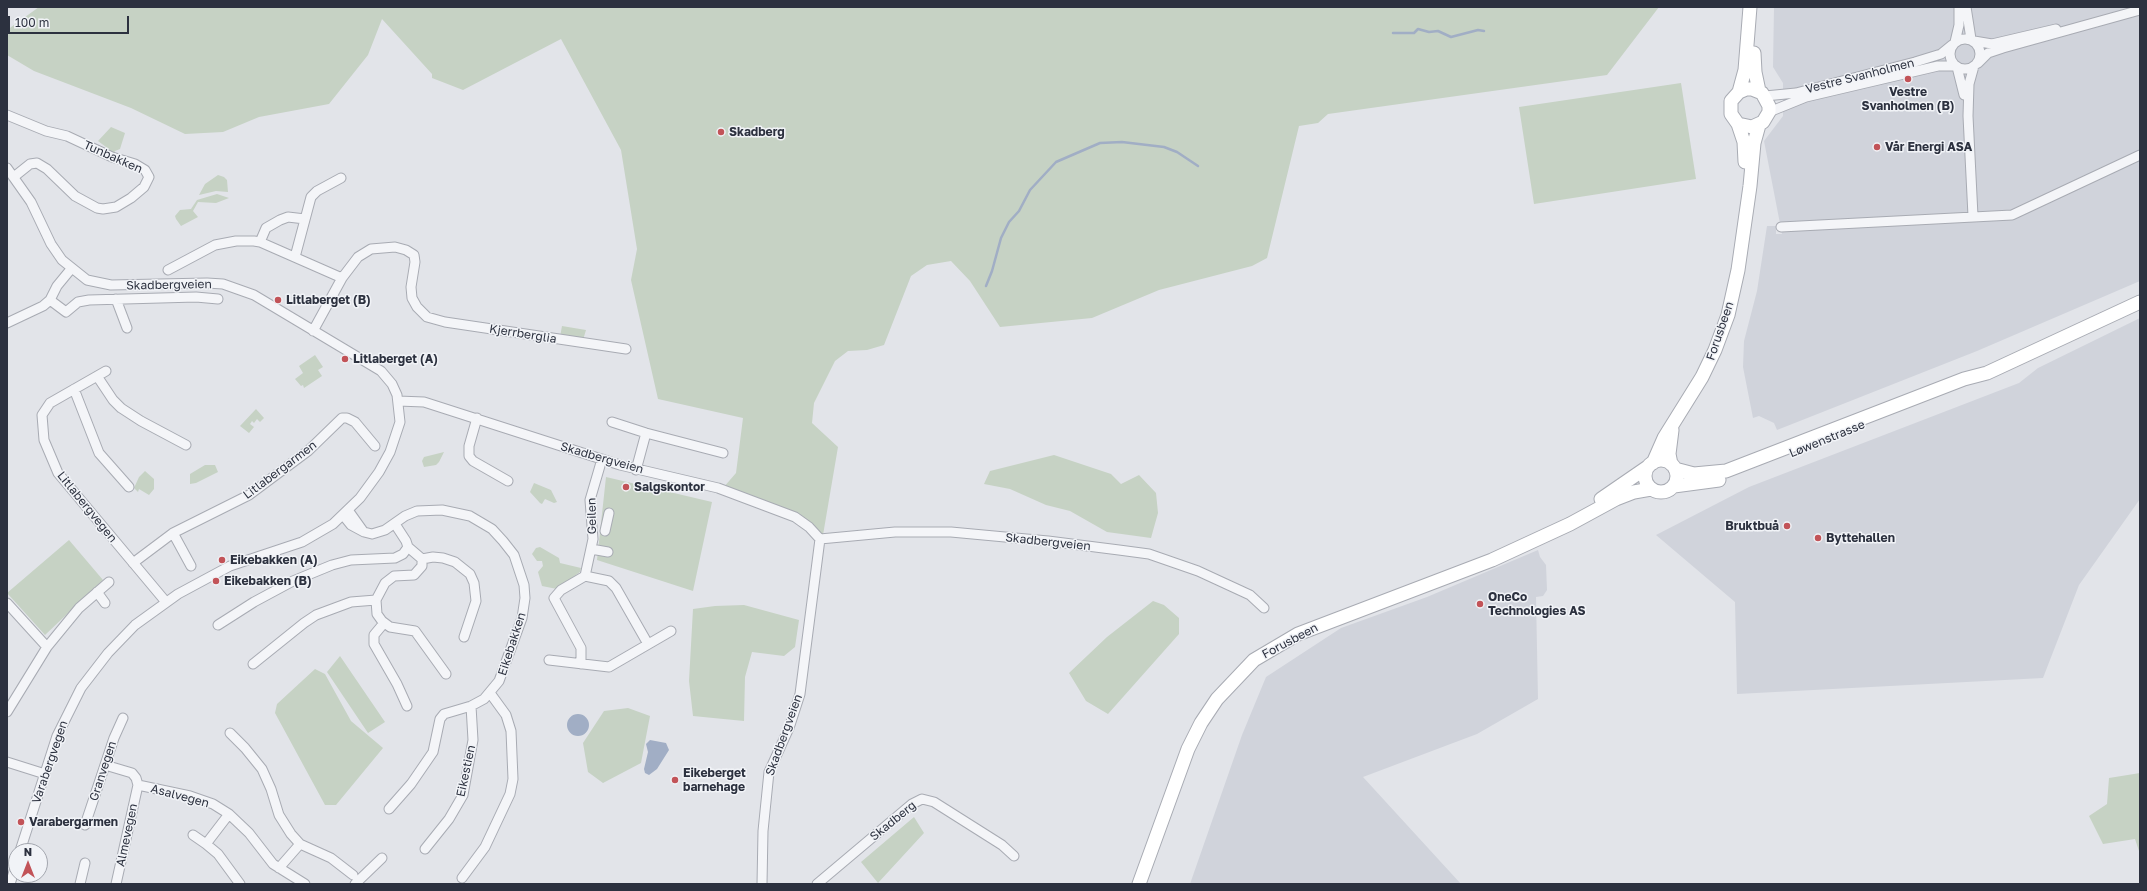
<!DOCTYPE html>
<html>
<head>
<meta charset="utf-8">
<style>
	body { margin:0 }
	#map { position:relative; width:2147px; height:891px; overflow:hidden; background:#e2e4e9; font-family:"Golos Text",sans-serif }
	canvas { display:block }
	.frame { position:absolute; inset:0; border:8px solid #2c313f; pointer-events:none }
	.north { position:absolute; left:8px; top:843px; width:40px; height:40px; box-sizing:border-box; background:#f1f3f7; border:1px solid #a2a5ad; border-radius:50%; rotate:0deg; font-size:11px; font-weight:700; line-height:16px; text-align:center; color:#2c313f }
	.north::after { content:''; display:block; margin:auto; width:14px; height:18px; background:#c25358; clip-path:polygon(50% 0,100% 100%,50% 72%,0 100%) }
	.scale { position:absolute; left:8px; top:16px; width:121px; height:18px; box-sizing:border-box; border:2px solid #2c313f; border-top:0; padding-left:5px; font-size:12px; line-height:14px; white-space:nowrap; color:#2c313f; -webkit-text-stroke:3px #f1f3f7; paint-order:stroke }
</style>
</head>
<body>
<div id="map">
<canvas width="2147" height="891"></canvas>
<div class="frame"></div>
<div class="north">N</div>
<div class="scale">100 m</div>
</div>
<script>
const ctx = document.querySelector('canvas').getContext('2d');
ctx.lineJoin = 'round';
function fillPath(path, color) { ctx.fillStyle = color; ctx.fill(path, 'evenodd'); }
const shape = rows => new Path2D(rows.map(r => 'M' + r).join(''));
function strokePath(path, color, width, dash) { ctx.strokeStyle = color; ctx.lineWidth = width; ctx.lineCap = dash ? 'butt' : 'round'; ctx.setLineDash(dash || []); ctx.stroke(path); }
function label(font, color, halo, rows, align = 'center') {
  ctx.font = font + ' "Golos Text",sans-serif'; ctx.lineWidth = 3; ctx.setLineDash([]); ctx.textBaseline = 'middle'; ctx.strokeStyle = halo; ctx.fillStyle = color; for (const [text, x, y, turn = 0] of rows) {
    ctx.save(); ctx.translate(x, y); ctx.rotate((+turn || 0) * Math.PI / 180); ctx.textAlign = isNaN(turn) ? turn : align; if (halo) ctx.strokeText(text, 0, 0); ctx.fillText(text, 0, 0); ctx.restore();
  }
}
fillPath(shape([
	[1774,7,2140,7,2140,281,1977,351,1777,430,1774,423,1759,416,1753,418,1743,367,1744,341,1757,291,1767,226,1776,226,1776,234,1782,234,1764,141,1783,116,1783,83,1773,67],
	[2140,318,2140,499,2079,585,2043,678,1737,694,1735,602,1656,535,1749,487,2019,383,2038,368],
	[1538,550,1540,557,1546,565,1547,590,1543,596,1536,597,1538,699,1477,734,1363,777,1461,884,1190,884,1242,735,1266,677,1341,628,1427,597]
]), '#d0d3db');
fillPath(shape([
	[39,7,1659,7,1607,75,1328,114,1318,123,1299,126,1267,258,1252,266,1159,290,1092,318,1000,327,970,281,951,261,927,265,911,276,884,345,867,350,848,351,835,361,814,403,812,423,838,447,823,535,723,488,736,473,743,418,658,399,631,280,637,249,621,150,561,39,463,90,432,78,432,74,382,19,368,55,329,104,259,117,223,132,185,134,131,108,34,71,7,55,7,30],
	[1681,83,1696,179,1534,204,1519,107],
	[111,127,125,133,120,149,115,151,114,154,110,153,110,150,98,141],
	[218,175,224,177,227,180,228,192,216,191,199,195,205,184],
	[217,194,229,198,216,203,198,202,193,211,198,217,181,226,176,219,175,216,180,210,191,209,197,200],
	[562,326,586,330,583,340,560,337],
	[315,355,323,367,318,370,322,376,304,388,303,385,301,386,295,379,303,373,299,366],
	[256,409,264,418,260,422,257,419,254,423,252,421,250,424,254,427,249,433,240,426],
	[444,452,439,462,436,465,424,467,422,461,424,457],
	[1054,455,1111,474,1121,484,1139,475,1156,493,1158,513,1151,538,1107,532,1070,511,1046,505,1010,489,984,484,990,471],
	[205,465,215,465,218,472,196,483,190,484,190,474],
	[145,471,154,479,154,489,149,495,139,489,138,492,134,488,139,477],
	[606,477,712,502,693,591,597,560],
	[534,483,551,490,557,502,554,503,545,499,542,504,540,503,530,492],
	[69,540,103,580,45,635,7,593],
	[540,547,559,558,560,563,581,568,580,572,557,589,542,586,538,572,543,566,542,561,537,561,532,554,536,548],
	[1153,601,1164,605,1179,618,1179,634,1108,714,1086,701,1069,673,1107,637],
	[744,605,799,620,795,647,784,656,752,652,745,677,744,721,693,716,689,681,693,609,715,606],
	[340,656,385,722,368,733,327,672],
	[315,669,325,674,351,721,383,748,336,805,325,805,275,713,277,704],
	[628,708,650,716,641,763,603,783,588,772,583,743,604,711],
	[2140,773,2140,854,2135,839,2103,844,2089,816,2107,804,2109,778],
	[914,817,924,833,878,883,861,862]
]), '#c6d2c4');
fillPath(shape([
	'567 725a11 11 0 1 1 22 0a11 11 0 1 1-22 0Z',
	[650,740,666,743,669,750,657,769,649,775,645,773,644,769,648,752,646,744]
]), '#a1aec5');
strokePath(shape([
	[1393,33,1414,33,1418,29,1429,32,1438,31,1451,37,1478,30,1484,31],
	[986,286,992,271,1001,238,1009,222,1019,211,1030,190,1056,162,1100,143,1122,142,1164,147,1177,152,1198,166]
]), '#a1aec5', 2.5);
const street = shape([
	[1966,7,1971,39],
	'1950 54a15 15 0 1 1 30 0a15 15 0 1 1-30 0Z',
	[1974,41,1992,44,2056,29],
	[1955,42,1959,25,1959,7],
	[1978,63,1988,53,2003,48,2140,10],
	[1957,67,1964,95],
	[1765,96,1796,93,1915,62,1941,54,1952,45],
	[1769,112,1806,97,1938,66,1956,66],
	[7,115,46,131,67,136,112,157,135,164,145,170,149,177,144,187,131,198,116,207,103,209,97,208,75,196,47,169,37,163,30,164,15,176],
	[7,168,31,202,51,244,62,260,87,280,111,285,207,283,223,284,254,295,381,371,392,384,397,395,400,422,390,452,379,472,360,498,333,524,302,542,230,566,178,594,135,625,108,653,81,688,57,736,20,851],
	[1973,216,1968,116,1969,84,1974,66],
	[1781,227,2012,215,2140,155],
	[260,242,266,228,280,220,288,217,305,219],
	[295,257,311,197,317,191,341,178],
	[168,270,215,245,236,241,254,241,260,242,342,278],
	[116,299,127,328],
	[50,300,66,312,78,302,89,300,196,297,218,299],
	[7,323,43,306,50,300,57,286,71,269],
	[313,331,342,278,358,257,371,249,395,247,406,250,414,255,415,262,411,287,412,298,417,307,427,317,445,322,626,349],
	[106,371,50,403,42,415,44,440,58,473,166,602],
	[97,376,113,400,121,408,141,421,186,445],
	[74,389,99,453,129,487],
	[398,401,424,402,620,465,718,488,795,517,809,527,820,539,800,694,789,728,769,772,763,831,762,884],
	[477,418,469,446,469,456,473,461,508,481],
	[612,422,646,433,723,453],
	[636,470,646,433],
	[348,510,363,531],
	[343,515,351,525,364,532,372,534,385,530,405,516,417,511,442,510,470,516,492,529,503,541,514,555,524,585,525,598,522,618,499,681,484,699,471,706,444,714,440,719,433,752,411,784,389,809],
	[395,524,406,541,408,547,422,559,422,566,414,575,394,576,385,583,376,600,377,614,382,621,390,627,415,631,446,674],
	[605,531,609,513],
	[173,533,191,566],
	[820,539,895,532,951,532,1048,541,1119,550,1149,554,1198,571,1250,595,1264,608],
	[591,549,608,552],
	[422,559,433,557,443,558,455,562,470,574,474,583,476,601,464,637],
	[133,563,173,533,249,495,308,451,342,418,347,418,355,422,375,446],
	[585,576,593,539,590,500,602,459],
	[97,592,105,603],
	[7,603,47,647],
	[384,623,374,635,374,644,397,684,407,706],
	[218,625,254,602,293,581,332,565,351,560,395,558,403,554,408,547],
	[549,660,609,667,671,631],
	[253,664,304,623,316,615,351,602,376,600],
	[581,664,581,648,554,598,561,590,585,576,609,581,616,588,648,644],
	[7,712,47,647,79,608,109,582],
	[230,733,245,748,262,769,271,789,279,815,291,834,300,844,331,858,353,875],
	[7,762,45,774],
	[105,765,132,773,136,778,138,785,116,884],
	[138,785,190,796,213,804,229,814,249,833,273,864,305,884],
	[229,814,206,844,218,854,240,884],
	[85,825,114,738,123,718],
	[193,835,206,844],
	[425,849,449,819,463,795,473,740,471,706],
	[279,868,300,844],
	[462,878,485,847,510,794,513,779,511,731,506,715,490,693],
	[10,884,16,865],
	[80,884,85,863],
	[355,884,382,858],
	[817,884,912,804,922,799,934,802,1002,845,1014,856]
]);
const secondary = shape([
	[1754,53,1755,72,1759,91],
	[1739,92,1745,70,1750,7],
	[1738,124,1752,127,1763,122,1769,112,1769,106,1762,93,1752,89,1746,89,1739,92,1731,101,1731,114,1738,124,1744,142,1745,162],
	'1645 476a16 16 0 1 1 32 0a16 16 0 1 1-32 0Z',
	[1653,463,1664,438,1702,377,1715,350,1728,315,1738,270,1750,186,1754,143,1759,125],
	[1671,464,1669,454,1672,430],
	[1675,469,1694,474,1726,471,1964,379,1987,373,2140,302],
	[1674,486,1719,480],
	[1601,499,1649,466],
	[1139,884,1188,749,1201,723,1217,699,1254,660,1298,634,1492,560,1570,524,1616,499,1634,492,1651,489]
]);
strokePath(street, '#a8abb3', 11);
strokePath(secondary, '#a8abb3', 15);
strokePath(street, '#f4f5f8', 9);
strokePath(secondary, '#fff', 13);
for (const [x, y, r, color] of [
	[1908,79,4,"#c25358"],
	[721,132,4,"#c25358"],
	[1877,147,4,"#c25358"],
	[278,300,4,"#c25358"],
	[345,359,4,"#c25358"],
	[626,487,4,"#c25358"],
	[1787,526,4,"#c25358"],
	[1818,538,4,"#c25358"],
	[222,560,4,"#c25358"],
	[216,581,4,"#c25358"],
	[1480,604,4,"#c25358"],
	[675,780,4,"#c25358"],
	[21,822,4,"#c25358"]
]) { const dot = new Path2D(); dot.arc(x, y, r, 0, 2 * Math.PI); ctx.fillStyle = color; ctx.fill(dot); strokePath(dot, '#f1f3f7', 1.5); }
label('12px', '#2c313f', '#f1f3f7', [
	["Vestre Svanholmen",1860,76,-14],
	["Tunbakken",113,157,24],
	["Skadbergveien",169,285,-1],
	["Forusbeen",1720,331,-71],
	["Kjerrberglia",523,334,9],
	["Løwenstrasse",1827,439,-22],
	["Skadbergveien",602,458,16],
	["Litlabergarmen",280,470,-37],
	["Litlabergvegen",87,507,51],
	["Geilen",592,516,-91],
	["Skadbergveien",1048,542,6],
	["Forusbeen",1290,641,-28],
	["Eikebakken",512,644,-72],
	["Skadbergveien",784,735,-70],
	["Varabergvegen",50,762,-71],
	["Granvegen",103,771,-72],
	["Eikestien",466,771,-78],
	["Asalvegen",180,796,15],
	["Skadberg",893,821,-39],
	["Almevegen",127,835,-78]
]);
label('bold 12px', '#2c313f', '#f1f3f7', [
	["Vestre",1908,92,"center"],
	["Svanholmen (B)",1908,106,"center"],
	["Skadberg",729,132],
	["Vår Energi ASA",1885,147],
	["Litlaberget (B)",286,300],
	["Litlaberget (A)",353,359],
	["Salgskontor",634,487],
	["Bruktbuå",1779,526,"right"],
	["Byttehallen",1826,538],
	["Eikebakken (A)",230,560],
	["Eikebakken (B)",224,581],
	["OneCo",1488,597],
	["Technologies AS",1488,611],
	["Eikeberget",683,773],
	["barnehage",683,787],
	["Varabergarmen",29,822]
], 'left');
</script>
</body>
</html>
